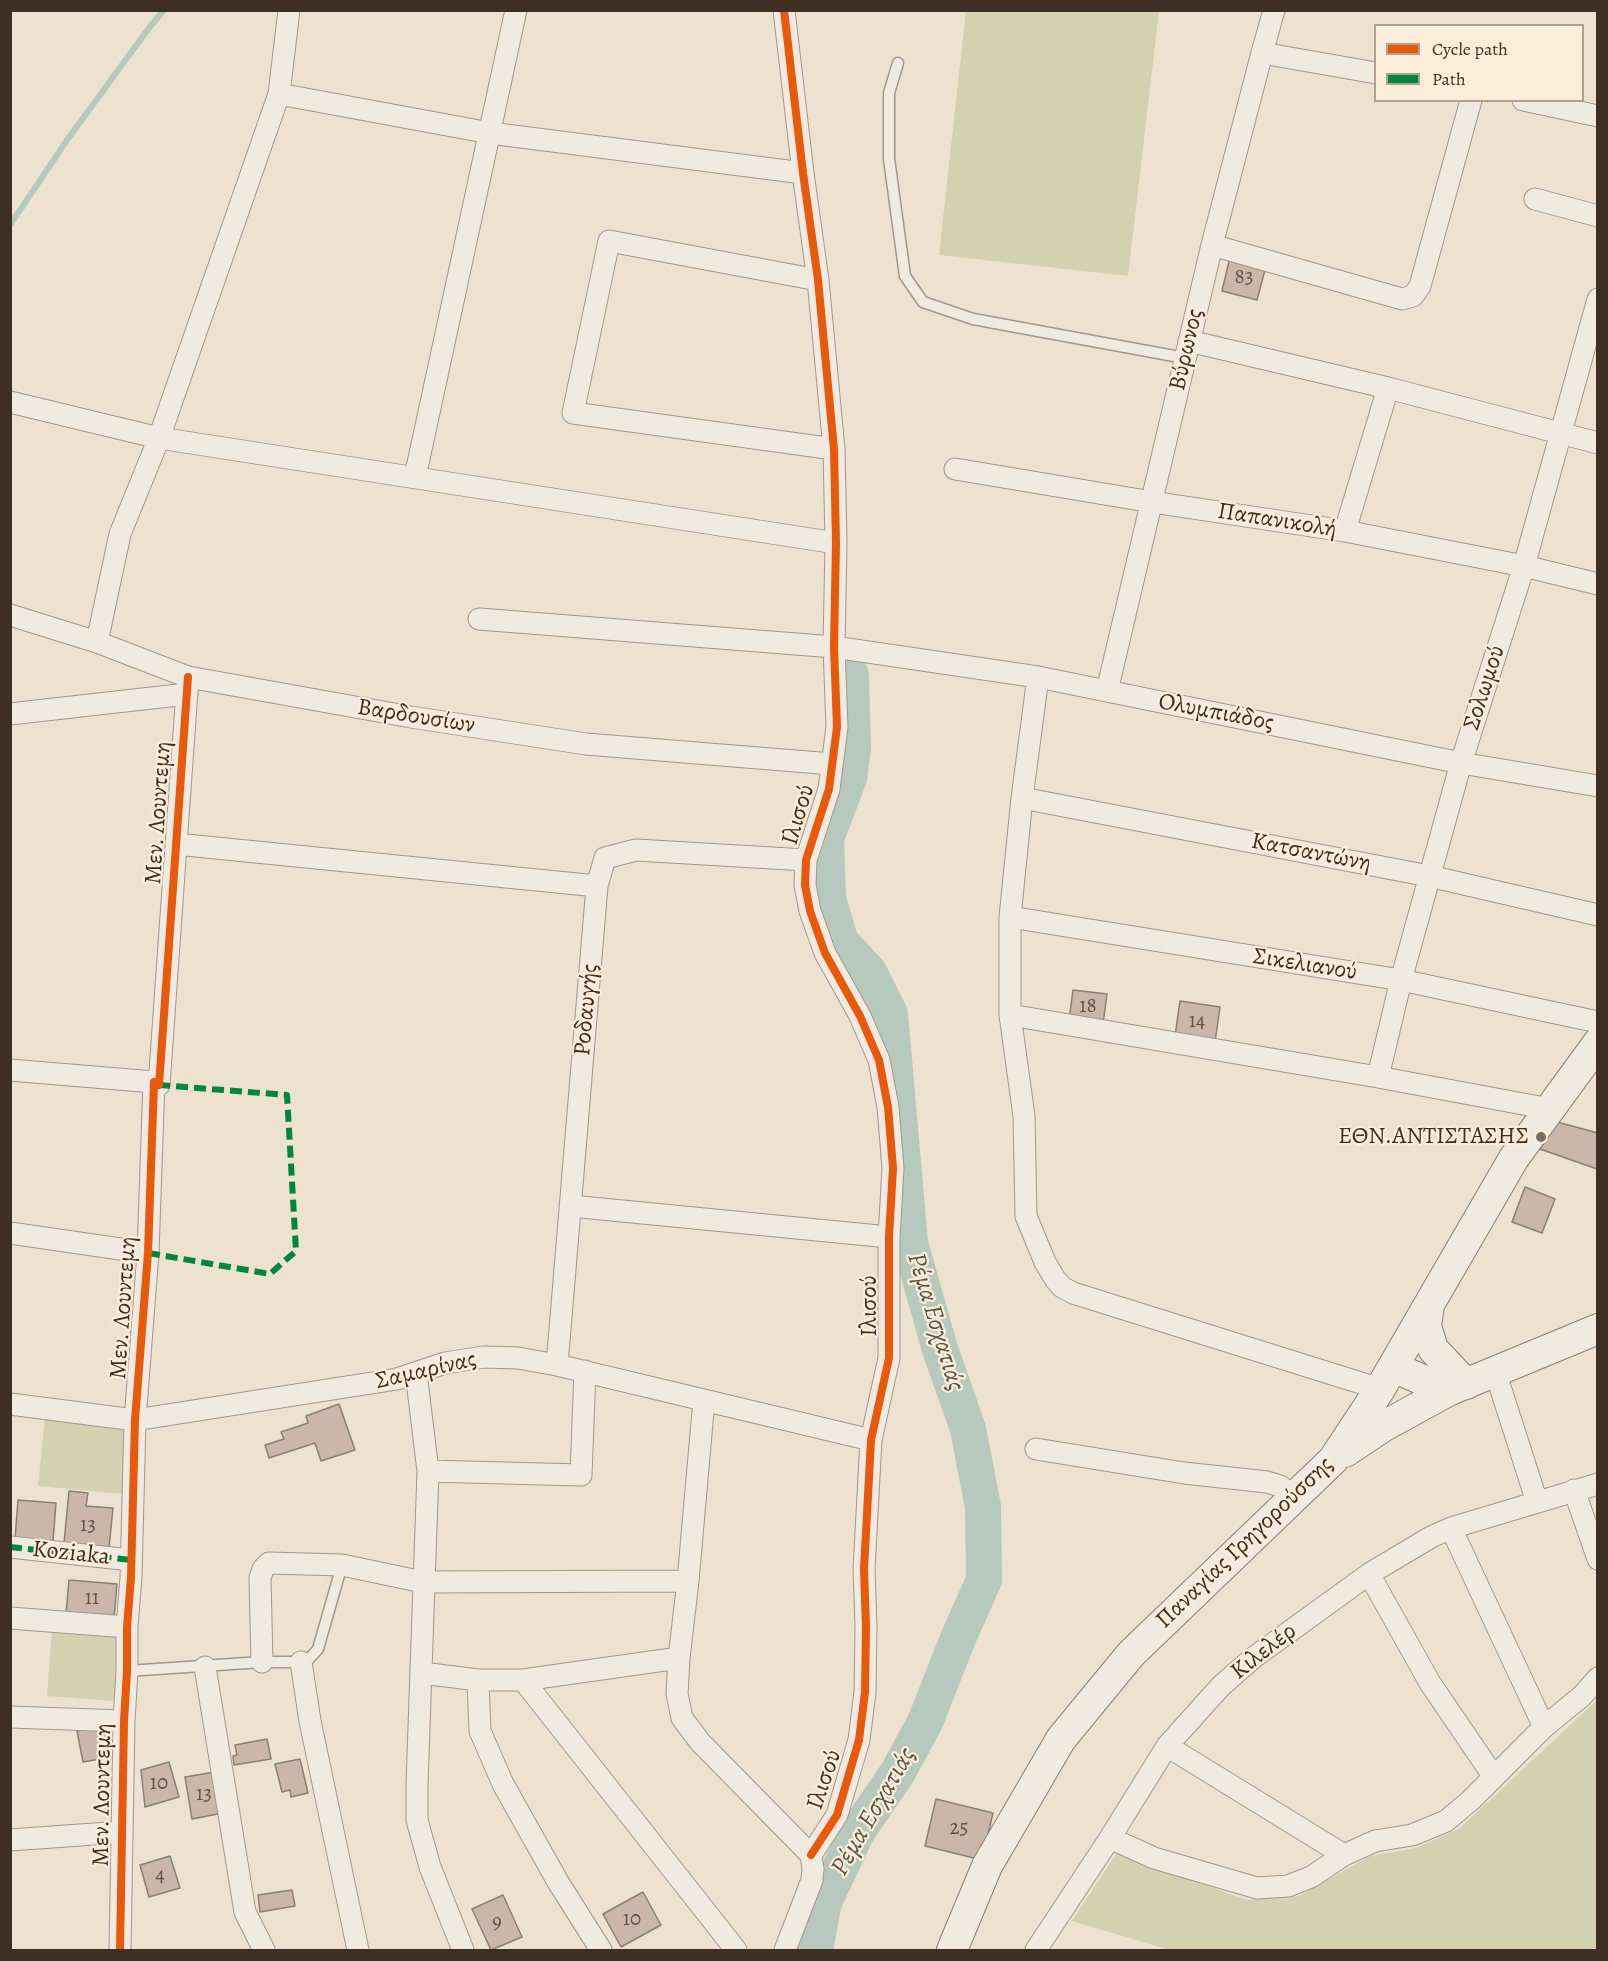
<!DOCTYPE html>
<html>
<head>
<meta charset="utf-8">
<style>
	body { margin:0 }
	#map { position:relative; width:1608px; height:1961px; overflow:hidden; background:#ede1d0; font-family:Alegreya,serif }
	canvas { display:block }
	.frame { position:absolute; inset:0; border:12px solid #3e2f25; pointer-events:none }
	.legend { position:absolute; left:1374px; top:24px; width:210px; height:78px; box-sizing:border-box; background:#fbedd9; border:2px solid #afa191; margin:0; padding:8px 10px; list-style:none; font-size:18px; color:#3e2f25 }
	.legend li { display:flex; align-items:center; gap:12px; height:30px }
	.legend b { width:30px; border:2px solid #afa191 }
</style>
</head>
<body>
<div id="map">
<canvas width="1608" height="1961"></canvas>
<div class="frame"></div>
<ul class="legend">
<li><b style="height:8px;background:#e8590c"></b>Cycle path</li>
<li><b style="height:8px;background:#00873e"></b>Path</li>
</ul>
</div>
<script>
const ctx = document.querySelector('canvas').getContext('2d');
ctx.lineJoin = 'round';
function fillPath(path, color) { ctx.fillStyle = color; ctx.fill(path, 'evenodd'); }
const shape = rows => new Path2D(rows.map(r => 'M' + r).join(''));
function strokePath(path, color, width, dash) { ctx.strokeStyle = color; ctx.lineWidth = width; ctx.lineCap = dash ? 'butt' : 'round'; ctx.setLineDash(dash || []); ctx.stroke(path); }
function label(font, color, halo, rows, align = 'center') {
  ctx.font = font + ' Alegreya,serif'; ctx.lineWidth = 4.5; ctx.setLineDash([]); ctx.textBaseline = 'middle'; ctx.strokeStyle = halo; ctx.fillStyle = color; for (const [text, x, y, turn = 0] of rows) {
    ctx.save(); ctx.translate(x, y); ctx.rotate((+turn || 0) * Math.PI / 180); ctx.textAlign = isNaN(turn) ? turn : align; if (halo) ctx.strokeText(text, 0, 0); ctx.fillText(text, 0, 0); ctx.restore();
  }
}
fillPath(shape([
	[966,11,1159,11,1128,276,939,255],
	[45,1417,130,1424,124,1494,38,1486],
	[52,1629,120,1633,116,1701,47,1696],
	[1597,1700,1597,1950,1170,1950,1072,1921,1117,1853,1247,1900,1299,1896,1370,1856,1416,1848,1459,1829]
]), '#d3d1af');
strokePath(shape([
	[10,225,67,140,149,28,164,10]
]), '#b6c9bc', 6);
strokePath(shape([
	[815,1950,824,1902,857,1832,898,1772,925,1722,959,1636,984,1580,983,1507,968,1429,939,1346,910,1243,890,1014,869,972,841,942,828,899,826,839,849,778,853,748,851,675]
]), '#b6c9bc', 36);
const building = shape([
	[1230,257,1266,266,1257,300,1222,291,1230,257],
	[1073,990,1107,994,1103,1024,1069,1020,1073,990],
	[1180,1001,1220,1007,1215,1042,1175,1036,1180,1001],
	[1557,1122,1598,1133,1597,1169,1540,1149,1557,1122],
	[1525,1187,1555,1199,1542,1233,1512,1222,1525,1187],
	[339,1404,355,1450,321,1461,315,1443,269,1458,265,1445,284,1439,281,1432,308,1423,306,1416,339,1404],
	[69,1491,88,1493,86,1506,113,1508,109,1548,64,1543,69,1491],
	[18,1500,56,1503,53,1541,15,1539,18,1500],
	[69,1580,117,1584,114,1618,66,1614,69,1580],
	[98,1727,107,1732,111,1757,83,1762,77,1731,98,1727],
	[267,1739,271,1759,234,1765,233,1756,237,1755,235,1745,267,1739],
	[300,1759,308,1793,291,1797,290,1790,282,1792,275,1764,300,1759],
	[169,1762,179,1797,145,1807,141,1770,169,1762],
	[215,1772,223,1813,192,1819,185,1777,215,1772],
	[936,1799,993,1813,982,1860,925,1846,936,1799],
	[170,1856,180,1888,149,1897,140,1865,170,1856],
	[292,1890,295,1906,260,1912,258,1895,292,1890],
	[643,1892,661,1925,621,1947,603,1914,643,1892],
	[503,1895,522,1937,491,1950,472,1909,503,1895]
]);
fillPath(building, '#cab7a9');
strokePath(building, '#888076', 1.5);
const lane = shape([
	[898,63,889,93,889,159,905,276,923,302,973,319,1185,358],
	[127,1671,262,1662,301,1662,309,1659,318,1649,342,1565]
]);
const street = shape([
	[784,10,803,173,818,280,834,449,836,543,834,647,837,727,829,789,806,860,805,885,810,911,825,953,860,1016,879,1060,888,1107,893,1168,889,1237,889,1358,871,1440,864,1569,866,1626,865,1692,859,1740,837,1815,811,1855],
	[1262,53,1376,73],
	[279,94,490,133,803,173],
	[1523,100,1598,116],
	[1535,199,1598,216],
	[1212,245,1402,299,1413,296,1420,286,1471,100],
	[818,280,609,241,573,413,834,449],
	[1189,341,1388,388,1598,443],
	[10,402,159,438,836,543],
	[955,469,1152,502,1345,531,1524,566,1598,584],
	[415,477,516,10],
	[1345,531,1388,388],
	[10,615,97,642,188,677,411,717,586,744,832,764],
	[479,619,834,647,1038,677,1461,763,1598,786],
	[97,642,120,534,159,438,279,94,289,10],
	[1038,677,1022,798,1010,917,1010,1015,1024,1116,1026,1216,1045,1262,1055,1279,1062,1287,1073,1293,1380,1389],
	[1107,691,1212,245,1262,53,1274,10],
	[10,714,187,694],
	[1022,798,1429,876,1598,915],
	[176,844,597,886],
	[1010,917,1401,980,1598,1022],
	[1010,1015,1378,1077,1550,1109],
	[10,1070,154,1082],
	[1378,1077,1401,980,1461,763,1524,566,1598,299],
	[571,1206,889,1237],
	[10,1233,148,1253],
	[557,1365,597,886,605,858,636,850,806,860],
	[1495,1371,1537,1502],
	[416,1373,428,1471,417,1784,417,1820,430,1867,463,1950],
	[704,1400,688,1581,679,1658,677,1694,682,1718,700,1742,811,1855],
	[10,1404,135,1420,397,1379,445,1363,484,1357,518,1358,557,1365,871,1440],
	[1036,1449,1184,1473,1267,1482,1280,1486,1287,1491,1292,1499],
	[428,1471,581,1475,585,1371],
	[1574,1490,1598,1559],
	[1451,1528,1544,1727],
	[10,1547,131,1560],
	[1369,1574,1430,1683,1494,1777],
	[10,1618,127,1627],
	[262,1662,260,1578,263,1569,269,1563,342,1565,423,1582,688,1581],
	[301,1662,310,1721,358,1950],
	[205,1667,245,1912,264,1950],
	[422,1673,478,1680,523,1680,679,1658],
	[478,1680,480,1731,503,1784,558,1882,601,1950],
	[523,1680,736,1950],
	[10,1717,124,1721],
	[1167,1746,1344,1855],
	[1110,1838,1154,1858,1257,1888,1288,1886,1311,1877,1344,1855,1375,1841,1412,1835,1446,1821,1471,1800,1544,1727,1582,1696,1598,1678],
	[10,1840,122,1832],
	[120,1950,124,1721,127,1671,127,1627,131,1577,135,1420,148,1253,154,1082,159,1085,188,677],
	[785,1950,812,1880,813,1869,811,1855],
	[1036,1950,1110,1838,1167,1746,1221,1686,1253,1658,1369,1574,1431,1537,1451,1528,1598,1484]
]);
const secondary = shape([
	[1429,1305,1426,1326,1433,1349,1466,1384],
	[1393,1367,1448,1391],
	[1345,1452,1384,1426,1448,1391,1598,1329],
	[952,1950,987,1866,1061,1739,1131,1654,1333,1460,1380,1389,1514,1158,1598,1043]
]);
strokePath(lane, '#a1988d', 13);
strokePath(street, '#a1988d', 23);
strokePath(secondary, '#888076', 32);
strokePath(lane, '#f0eae1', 10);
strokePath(street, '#f0eae1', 21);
strokePath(secondary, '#f0eae1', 30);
strokePath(shape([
	[148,1253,270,1274,296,1251,287,1095,159,1085],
	[10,1547,131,1560]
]), '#00873e', 6, [12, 6]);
strokePath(shape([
	[784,10,803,173,818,280,834,449,836,543,834,647,837,727,829,789,806,860,805,885,810,911,825,953,860,1016,879,1060,888,1107,893,1168,889,1237,889,1358,871,1440,864,1569,866,1626,865,1692,859,1740,837,1815,811,1855],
	[120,1950,124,1721,127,1671,127,1627,131,1577,135,1420,148,1253,154,1082,159,1085,188,677]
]), '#e8590c', 8);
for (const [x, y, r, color] of [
	[1541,1137,6,"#7b6d61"]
]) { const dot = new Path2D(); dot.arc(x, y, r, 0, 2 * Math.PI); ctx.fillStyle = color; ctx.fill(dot); strokePath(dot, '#fbedd9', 2); }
label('21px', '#615146', null, [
	["83",1244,278],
	["18",1088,1007],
	["14",1197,1022],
	["13",88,1526],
	["11",92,1599],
	["10",159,1784],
	["13",204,1795],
	["25",959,1829],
	["4",160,1876],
	["10",632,1920],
	["9",497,1923]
]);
label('24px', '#3e2f25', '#fbedd9', [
	["Βύρωνος",1187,350,-77],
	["Παπανικολή",1277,521,9],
	["Σολωμού",1485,688,-72],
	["Ολυμπιάδος",1216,713,11],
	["Βαρδουσίων",416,717,9],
	["Μεν. Λουντεμη",159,813,-86],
	["Ιλισού",799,815,-73],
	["Κατσαντώνη",1311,853,11],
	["Σικελιανού",1305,965,9],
	["Ροδαυγής",587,1010,-85],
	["Ιλισού",870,1306,-90],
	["Μεν. Λουντεμη",124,1308,-86],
	["Σαμαρίνας",426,1371,-13],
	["Παναγίας Γρηγορούσσης",1245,1543,-44],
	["Koziaka",71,1554,6],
	["Κιλελέρ",1264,1652,-38],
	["Ιλισού",825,1780,-71],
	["Μεν. Λουντεμη",103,1795,-89]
]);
label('24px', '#3e2f25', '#fbedd9', [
	["ΕΘΝ.ΑΝΤΙΣΤΑΣΗΣ",1529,1137]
], 'right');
label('italic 26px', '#565349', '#fbedd9', [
	["Ρέμα Εσχατιάς",935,1322,73],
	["Ρέμα Εσχατιάς",874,1812,-60]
]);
</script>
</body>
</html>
